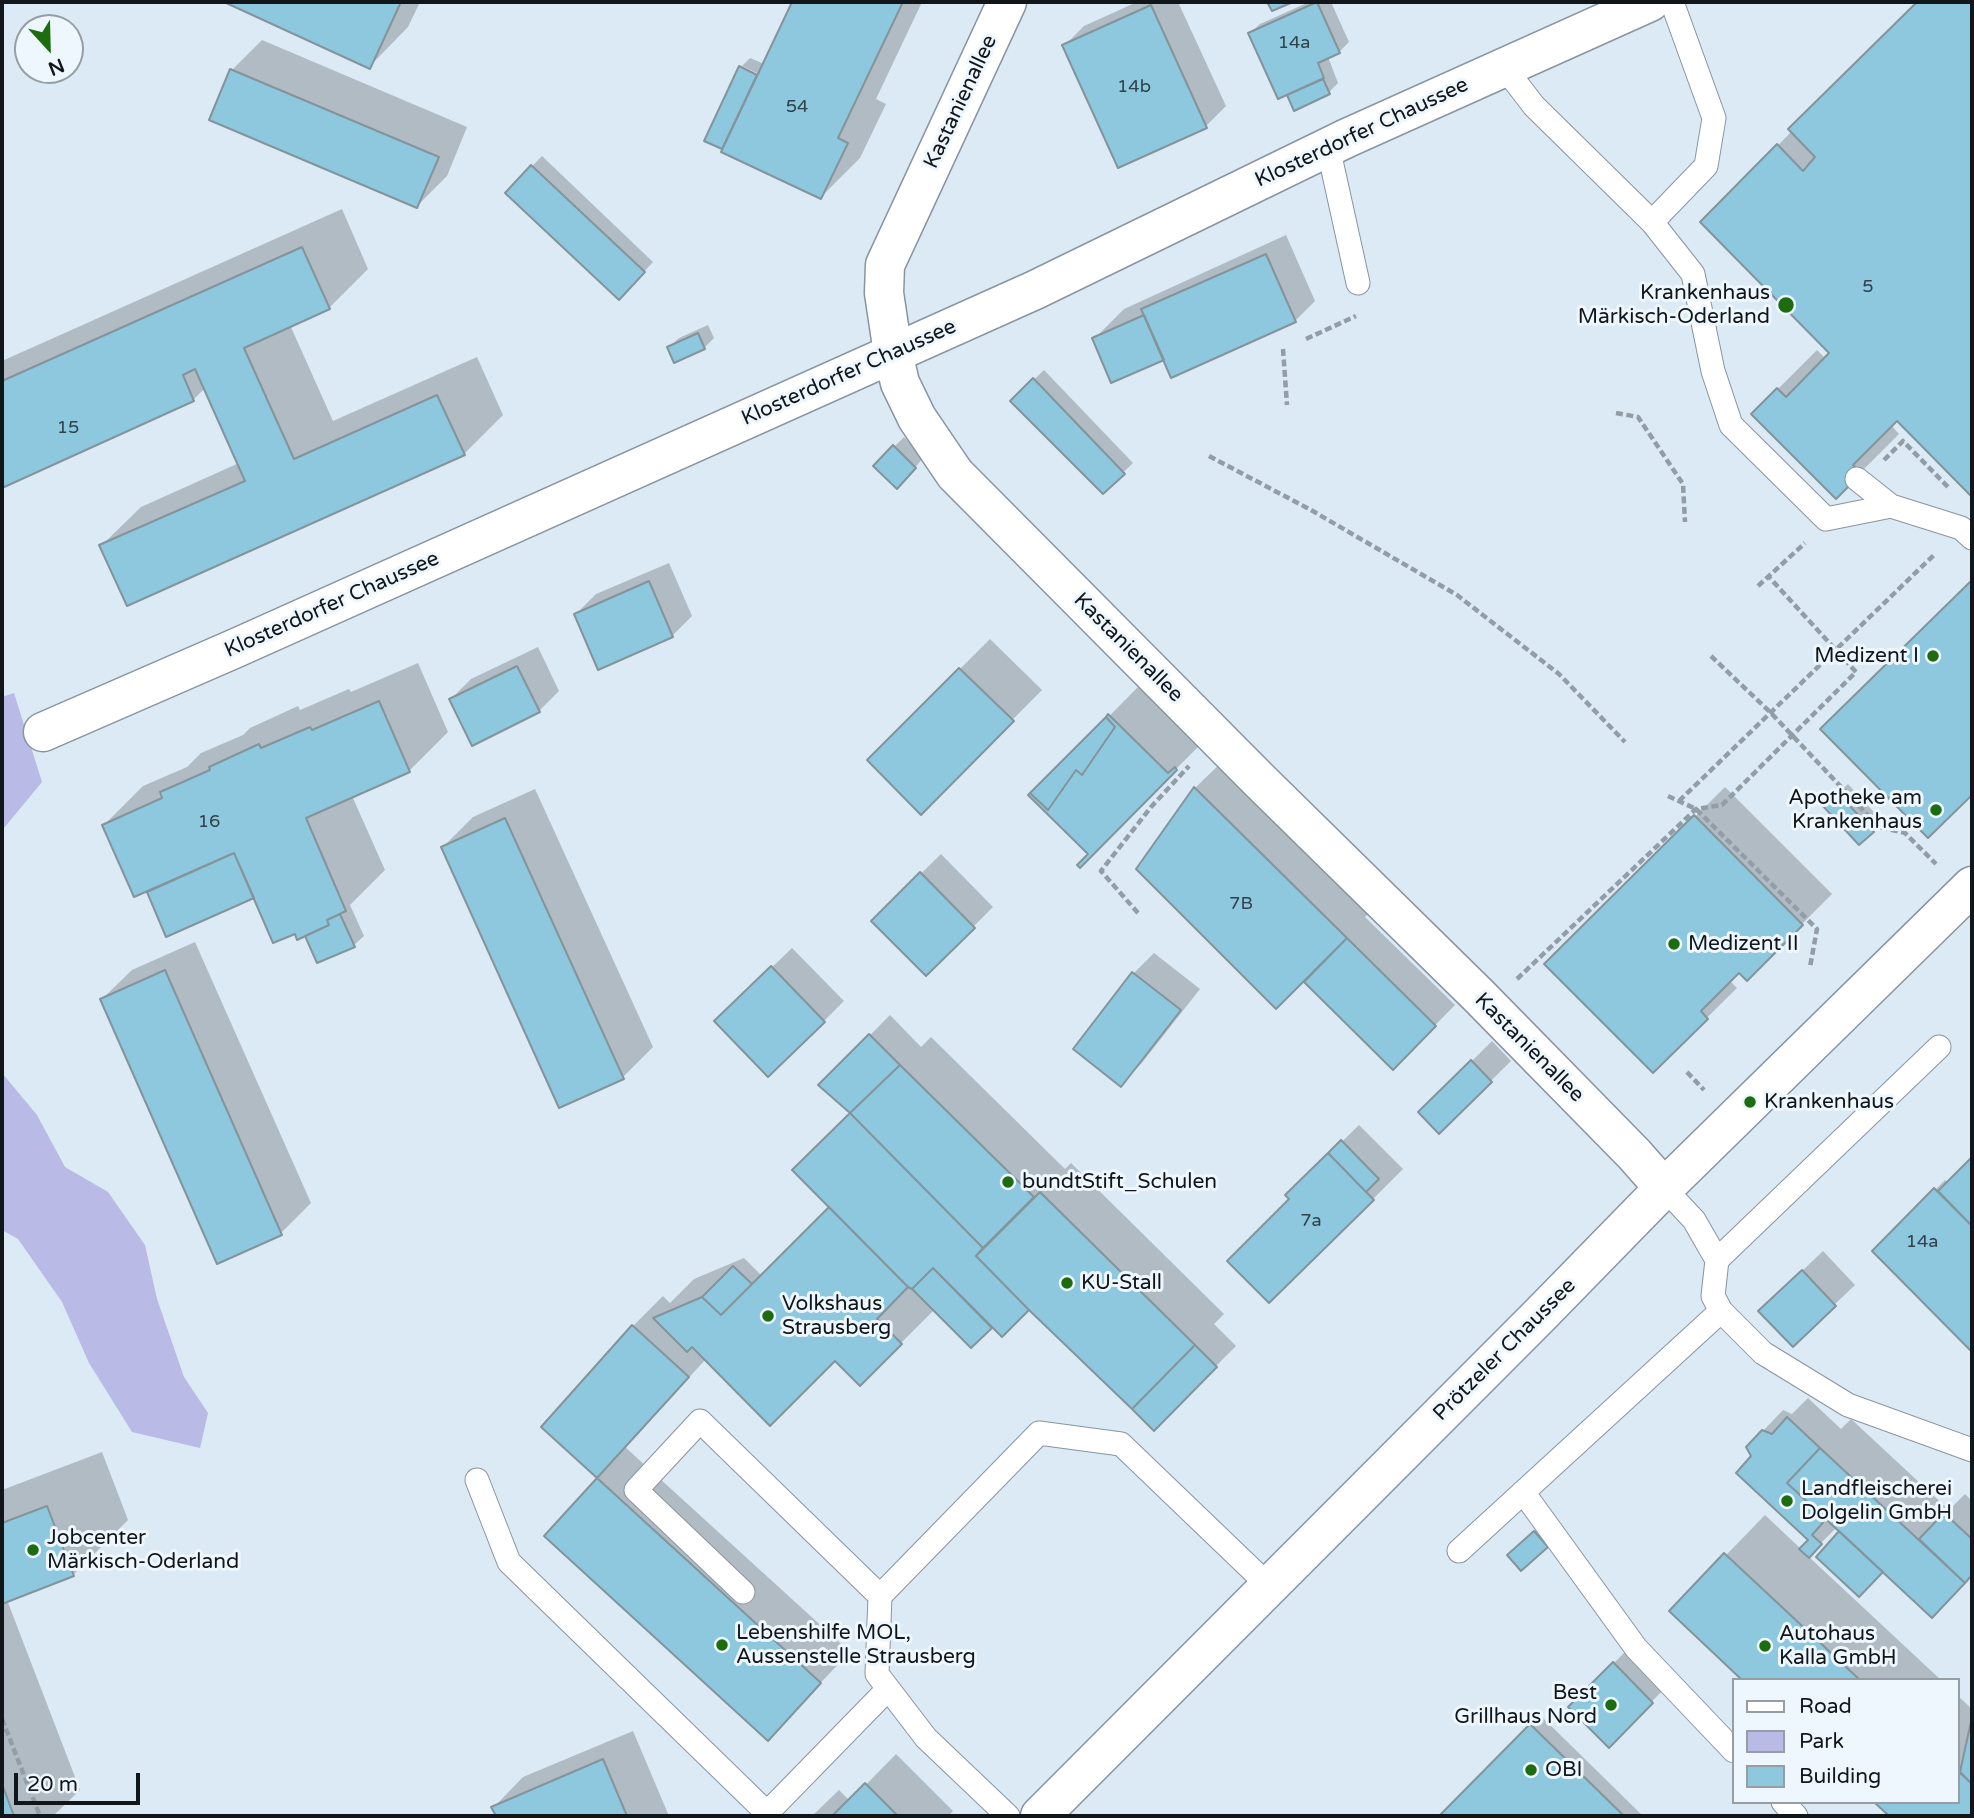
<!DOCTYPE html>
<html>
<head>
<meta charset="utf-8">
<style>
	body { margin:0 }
	#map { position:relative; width:1974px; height:1818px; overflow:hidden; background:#dceaf6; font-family:"Varela Round",sans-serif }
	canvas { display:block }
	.frame { position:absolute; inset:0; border:4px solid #11161a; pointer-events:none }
	.legend { position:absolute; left:1732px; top:1678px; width:228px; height:126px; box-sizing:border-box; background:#eef7fe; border:2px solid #969da3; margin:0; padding:9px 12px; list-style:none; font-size:21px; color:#11161a }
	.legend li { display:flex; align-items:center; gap:14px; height:35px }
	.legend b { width:35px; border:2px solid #969da3 }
	.north { position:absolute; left:14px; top:14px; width:70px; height:70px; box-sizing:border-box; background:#eef7fe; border:2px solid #969da3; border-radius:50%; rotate:158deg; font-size:19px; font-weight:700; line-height:28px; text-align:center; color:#11161a }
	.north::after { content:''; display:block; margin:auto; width:24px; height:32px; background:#1d6c10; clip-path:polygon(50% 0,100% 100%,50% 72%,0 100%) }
	.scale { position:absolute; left:14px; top:1773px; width:126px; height:32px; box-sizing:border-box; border:4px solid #11161a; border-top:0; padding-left:9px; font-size:21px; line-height:24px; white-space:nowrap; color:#11161a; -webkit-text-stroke:5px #eef7fe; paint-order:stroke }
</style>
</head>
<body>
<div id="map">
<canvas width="1974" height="1818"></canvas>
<div class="frame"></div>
<ul class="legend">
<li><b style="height:9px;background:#fff"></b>Road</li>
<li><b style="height:19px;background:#b9bae5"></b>Park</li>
<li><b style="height:19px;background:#8ec8de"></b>Building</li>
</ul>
<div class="north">N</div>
<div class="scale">20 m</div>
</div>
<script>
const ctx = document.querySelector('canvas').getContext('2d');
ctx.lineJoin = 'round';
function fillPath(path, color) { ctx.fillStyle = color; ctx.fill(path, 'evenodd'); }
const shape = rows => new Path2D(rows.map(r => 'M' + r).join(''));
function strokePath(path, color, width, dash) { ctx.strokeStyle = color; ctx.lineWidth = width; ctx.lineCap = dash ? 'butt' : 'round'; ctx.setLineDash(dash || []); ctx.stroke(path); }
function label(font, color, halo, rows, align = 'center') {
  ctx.font = font + ' "Varela Round",sans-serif'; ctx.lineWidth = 6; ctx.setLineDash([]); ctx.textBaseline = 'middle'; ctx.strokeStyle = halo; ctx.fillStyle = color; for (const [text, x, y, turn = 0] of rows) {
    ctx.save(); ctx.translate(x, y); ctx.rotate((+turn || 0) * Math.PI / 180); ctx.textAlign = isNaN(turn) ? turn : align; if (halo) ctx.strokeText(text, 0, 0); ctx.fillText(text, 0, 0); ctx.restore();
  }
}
fillPath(shape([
	[14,693,42,782,4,828,2,832,2,697],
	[2,1073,37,1115,65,1167,108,1192,145,1245,157,1299,184,1377,208,1413,200,1448,132,1432,89,1363,62,1302,18,1239,2,1230]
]), '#b9bae5');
fillPath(shape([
	[228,2,420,2,408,27,369,67],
	[794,2,922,2,876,99,886,104,860,158,821,197,727,141,721,147,740,67,742,66,742,70,764,80,765,77,742,66,750,58,764,64],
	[1137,2,1178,2,1226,106,1206,126,1064,46,1084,26],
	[1309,2,1331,2,1349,42,1339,52,1328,57,1338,83,1329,92,1294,108,1287,93,1250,33,1260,24],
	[1919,2,1972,2,1972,494,1897,419,1891,425,1899,434,1836,497,1753,414,1817,350,1826,359,1832,353,1703,222,1792,131,1791,129],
	[262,40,467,127,447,176,417,206,232,70],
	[542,156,653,262,629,288,507,192],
	[342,209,368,269,329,308,290,325,333,421,477,357,503,415,464,454,101,546,141,507,239,463,205,388,193,400,2,486,2,361],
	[1286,235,1315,301,1295,321,1165,358,1094,339,1124,309],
	[708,325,714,338,704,348,675,361,669,347,679,338],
	[1044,370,1133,463,1103,492,1012,401],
	[904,437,924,457,907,477,875,466],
	[669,563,692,616,672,636,576,614,596,594],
	[1972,582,1972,793,1928,836,1823,729],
	[990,639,1042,690,921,812,869,760],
	[538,647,559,691,539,711,451,699,471,679],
	[418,663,448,732,409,771,352,796,385,870,350,905,364,936,354,945,295,932,254,895,167,934,148,890,104,825,143,786,187,767,201,753,243,735,250,728,298,706,300,710,349,689,351,692],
	[1139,686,1206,739,1079,866,1090,854,1033,793],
	[1225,759,1375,907,1365,917,1455,1005,1393,1068,1304,979,1195,788],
	[1848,784,1882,821,1859,843,1825,805],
	[1725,787,1832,894,1747,979,1739,970,1729,980,1737,988,1653,1071,1547,964],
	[535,789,653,1047,623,1077,443,847,473,817],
	[941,854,993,907,926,974,873,921],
	[195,942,311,1203,281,1233,218,1262,102,999,132,970],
	[792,948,844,1001,824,1021,737,1001],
	[1154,953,1200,989,1141,1064,1121,1084,1134,973],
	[890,1015,921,1047,931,1037,1065,1169,1071,1163,1224,1314,1214,1324,1236,1346,1154,1428,1029,1308,992,1325,971,1346,935,1309,860,1384,835,1358,706,1359,625,1447,850,1652,768,1738,547,1536,599,1478,544,1427,633,1326,663,1296,670,1303,694,1279,744,1258,762,1276,831,1207,852,1113,821,1085],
	[1492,1041,1511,1061,1439,1132,1421,1112],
	[1359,1125,1403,1169,1373,1199,1292,1199,1288,1195],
	[1972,1159,1972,1349,1874,1251,1945,1180,1948,1183],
	[1823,1251,1855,1285,1793,1344,1781,1291],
	[1808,1398,1841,1429,1851,1419,1949,1510,1965,1494,1972,1501,1972,1575,1962,1586,1841,1531,1837,1527,1808,1556,1941,1680,1745,1680,1672,1611,1765,1515,1801,1549,1810,1539,1753,1456,1763,1431,1783,1410,1792,1414],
	[102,1452,128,1520,73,1575,7,1600,80,1790,53,1816,2,1816,2,1490],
	[1544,1523,1557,1536,1521,1568,1519,1545],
	[1634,1643,1672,1681,1609,1745,1570,1707],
	[1958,1696,1972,1709,1972,1816,1891,1816,1876,1802,1958,1802],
	[1541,1716,1643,1816,1441,1816],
	[633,1731,669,1816,497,1816,494,1807,523,1777],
	[896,1754,953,1811,948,1816,812,1816,839,1790,850,1801]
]), '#0003');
const building = shape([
	[224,2,401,2,370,69,224,2],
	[792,2,903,2,838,138,848,143,821,199,721,152,792,2],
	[1267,2,1293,2,1272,11,1267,2],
	[1317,2,1340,53,1318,63,1324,78,1278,99,1248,33,1317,2],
	[1917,2,1972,2,1972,497,1897,421,1853,465,1861,474,1836,499,1751,414,1777,388,1786,397,1829,353,1700,222,1777,144,1803,171,1815,157,1788,129,1917,2],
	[1151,5,1207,128,1118,168,1062,45,1151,5],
	[739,66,757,75,722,149,704,141,739,66],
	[230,69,439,157,417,208,209,120,230,69],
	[1323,79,1330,94,1294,111,1287,95,1323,79],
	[531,165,645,272,619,300,505,193,531,165],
	[302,247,330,309,244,348,294,459,437,395,465,455,127,606,99,545,245,481,195,369,183,375,194,401,2,488,2,381,302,247],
	[1266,254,1296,322,1171,378,1141,309,1266,254],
	[1144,315,1164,360,1111,383,1092,338,1144,315],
	[698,333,705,349,674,363,667,347,698,333],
	[1033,378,1125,474,1103,494,1010,401,1033,378],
	[893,445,916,468,897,489,873,466,893,445],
	[649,581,673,637,598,670,574,614,649,581],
	[1971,581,1972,583,1972,795,1928,838,1820,729,1971,581],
	[517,666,540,712,472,746,449,699,517,666],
	[959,668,1014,721,921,815,867,760,959,668],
	[379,701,410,772,306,818,346,911,327,920,329,925,297,940,295,934,273,943,234,853,134,897,102,825,162,798,160,792,210,770,209,767,259,744,261,748,310,727,312,730,379,701],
	[1108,714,1168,773,1175,767,1177,770,1080,868,1077,865,1088,854,1028,795,1030,793,1048,810,1076,770,1082,775,1115,727,1106,717,1108,714],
	[1106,717,1115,727,1082,775,1076,770,1048,810,1030,793,1106,717],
	[1194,787,1347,938,1276,1009,1136,869,1194,787],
	[1837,792,1874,832,1859,845,1822,805,1837,792],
	[1694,815,1803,925,1747,981,1739,973,1701,1011,1708,1019,1653,1073,1544,964,1694,815],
	[505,818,624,1079,559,1108,441,847,505,818],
	[234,853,254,898,166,937,147,892,234,853],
	[920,872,975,928,926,976,871,921,920,872],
	[340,914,355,947,317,963,305,936,329,925,327,920,340,914],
	[1347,938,1436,1026,1393,1070,1304,982,1347,938],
	[771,966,825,1022,768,1077,714,1021,771,966],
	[165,970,282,1235,217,1264,100,999,165,970],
	[1132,972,1181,1010,1121,1087,1073,1049,1132,972],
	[869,1034,900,1065,850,1113,818,1085,869,1034],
	[1471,1060,1492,1082,1439,1134,1418,1112,1471,1060],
	[900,1065,1034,1197,983,1248,850,1113,900,1065],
	[850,1113,983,1248,976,1256,1029,1310,1002,1337,933,1268,912,1289,908,1287,792,1170,850,1113],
	[1341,1140,1379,1179,1366,1192,1328,1153,1341,1140],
	[1328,1153,1374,1200,1269,1303,1227,1261,1289,1199,1285,1195,1328,1153],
	[1972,1157,1972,1226,1938,1191,1972,1157],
	[1934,1188,1972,1226,1972,1352,1872,1251,1934,1188],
	[1040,1192,1195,1345,1132,1409,1029,1310,976,1256,1040,1192],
	[829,1207,908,1287,877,1319,902,1344,860,1386,835,1361,770,1426,692,1347,687,1352,653,1318,702,1297,721,1315,829,1207],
	[733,1266,752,1284,721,1315,702,1297,733,1266],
	[933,1268,992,1328,971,1348,912,1289,933,1268],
	[1802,1270,1836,1306,1793,1347,1758,1311,1802,1270],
	[632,1325,689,1377,597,1478,541,1427,632,1325],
	[1195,1345,1217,1367,1154,1431,1132,1409,1195,1345],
	[1787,1417,1820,1448,1787,1483,1826,1519,1812,1535,1822,1544,1809,1558,1799,1549,1808,1540,1736,1473,1751,1456,1746,1447,1762,1430,1772,1434,1787,1417],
	[1820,1448,1965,1583,1932,1618,1787,1483,1820,1448],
	[597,1478,821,1683,768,1741,544,1536,597,1478],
	[47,1506,74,1576,2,1604,2,1523,47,1506],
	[1944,1513,1972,1539,1972,1575,1965,1583,1919,1539,1944,1513],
	[1534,1531,1548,1547,1521,1571,1507,1555,1534,1531],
	[1839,1531,1883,1572,1859,1597,1816,1557,1839,1531],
	[1724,1553,1860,1680,1742,1680,1669,1611,1724,1553],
	[1613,1662,1653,1703,1609,1748,1568,1707,1613,1662],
	[1972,1717,1972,1784,1960,1772,1972,1717],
	[1530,1724,1624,1816,1439,1816,1530,1724],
	[603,1759,627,1816,496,1816,491,1807,603,1759],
	[1958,1771,1972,1784,1972,1816,1889,1816,1874,1802,1958,1802,1958,1771],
	[865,1783,898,1816,832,1816,865,1783],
	[2,1784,14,1816,2,1816,2,1784]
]);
fillPath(building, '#8ec8de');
strokePath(building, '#83949b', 2);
const lane = shape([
	[1504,67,1534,106,1652,222,1706,166,1714,118,1672,2],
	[1328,147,1358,283],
	[1652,222,1693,274,1713,371,1731,425,1826,519,1891,506,1961,528,1972,538],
	[1857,479,1891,506],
	[1664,1188,1694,1220,1717,1260,1713,1296,1721,1311,1763,1353,1848,1405,1972,1450],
	[1717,1260,1939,1047],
	[477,1480,509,1562,767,1813,888,1689],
	[1523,1492,1636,1648,1734,1751],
	[1459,1551,1721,1311],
	[743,1592,636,1490,700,1421,880,1596,1039,1433,1121,1444,1269,1586],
	[880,1596,877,1674,926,1738,1008,1816],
	[1783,1802,1796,1816]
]);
const street = shape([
	[43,732,236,648,1035,290,1347,138,1650,2]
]);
const secondary = shape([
	[1007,2,885,265,884,293,893,353,900,383,917,418,955,474,1259,780,1479,996,1634,1154,1664,1188],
	[1040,1816,1541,1314,1664,1188,1972,886]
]);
strokePath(lane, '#8895a0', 25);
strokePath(street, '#8895a0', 41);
strokePath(secondary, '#8895a0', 41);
strokePath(shape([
	[1306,339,1356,316],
	[1283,349,1287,405],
	[1616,413,1638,417,1683,484,1685,522],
	[1209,456,1311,510,1457,595,1559,674,1625,742],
	[1884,460,1903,441,1949,488],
	[1758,586,1805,543],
	[1711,656,1771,713,1879,827,1905,833,1936,864],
	[1668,796,1696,809,1817,929,1810,967],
	[1679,801,1935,554],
	[1138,913,1101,871,1151,807,1189,766],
	[1517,979,1696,809,1722,805,1856,672,1769,577],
	[1687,1072,1704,1090],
	[2,1719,40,1816]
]), '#929da6', 4.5, [7, 3.5]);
strokePath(lane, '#fff', 23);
strokePath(street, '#fff', 38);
strokePath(secondary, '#fff', 38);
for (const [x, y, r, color] of [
	[1786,305,9,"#1d6c10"],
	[1933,656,7,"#1d6c10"],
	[1936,810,7,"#1d6c10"],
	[1674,944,7,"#1d6c10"],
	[1750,1102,7,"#1d6c10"],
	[1008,1182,7,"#1d6c10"],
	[1067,1283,7,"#1d6c10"],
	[768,1316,7,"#1d6c10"],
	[1787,1501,7,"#1d6c10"],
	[33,1550,7,"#1d6c10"],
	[722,1645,7,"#1d6c10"],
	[1765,1646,7,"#1d6c10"],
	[1611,1705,7,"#1d6c10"],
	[1531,1770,7,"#1d6c10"]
]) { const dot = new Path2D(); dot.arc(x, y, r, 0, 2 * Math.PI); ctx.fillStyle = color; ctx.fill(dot); strokePath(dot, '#eef7fe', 2.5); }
label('18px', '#30424b', null, [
	["14a",1294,43],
	["14b",1134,87],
	["54",797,107],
	["5",1868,287],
	["15",68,428],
	["16",209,822],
	["7B",1241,904],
	["7a",1311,1221],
	["14a",1922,1242]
]);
label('21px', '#11161a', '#eef7fe', [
	["Kastanienallee",961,102,-65],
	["Klosterdorfer Chaussee",1362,133,-25],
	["Klosterdorfer Chaussee",849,373,-24],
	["Klosterdorfer Chaussee",332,605,-24],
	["Kastanienallee",1128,648,45],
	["Kastanienallee",1529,1048,45],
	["Prötzeler Chaussee",1505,1350,-45]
]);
label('21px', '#11161a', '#eef7fe', [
	["Krankenhaus",1770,293,"right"],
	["Märkisch-Oderland",1770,317,"right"],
	["Medizent I",1919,656,"right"],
	["Apotheke am",1922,798,"right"],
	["Krankenhaus",1922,822,"right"],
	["Medizent II",1688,944],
	["Krankenhaus",1764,1102],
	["bundtStift_Schulen",1022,1182],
	["KU-Stall",1081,1283],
	["Volkshaus",782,1304],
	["Strausberg",782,1328],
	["Landfleischerei",1801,1489],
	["Dolgelin GmbH",1801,1513],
	["Jobcenter",47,1538],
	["Märkisch-Oderland",47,1562],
	["Lebenshilfe MOL,",736,1633],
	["Aussenstelle Strausberg",736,1657],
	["Autohaus",1779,1634],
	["Kalla GmbH",1779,1658],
	["Best",1597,1693,"right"],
	["Grillhaus Nord",1597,1717,"right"],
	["OBI",1545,1770]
], 'left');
</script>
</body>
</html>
